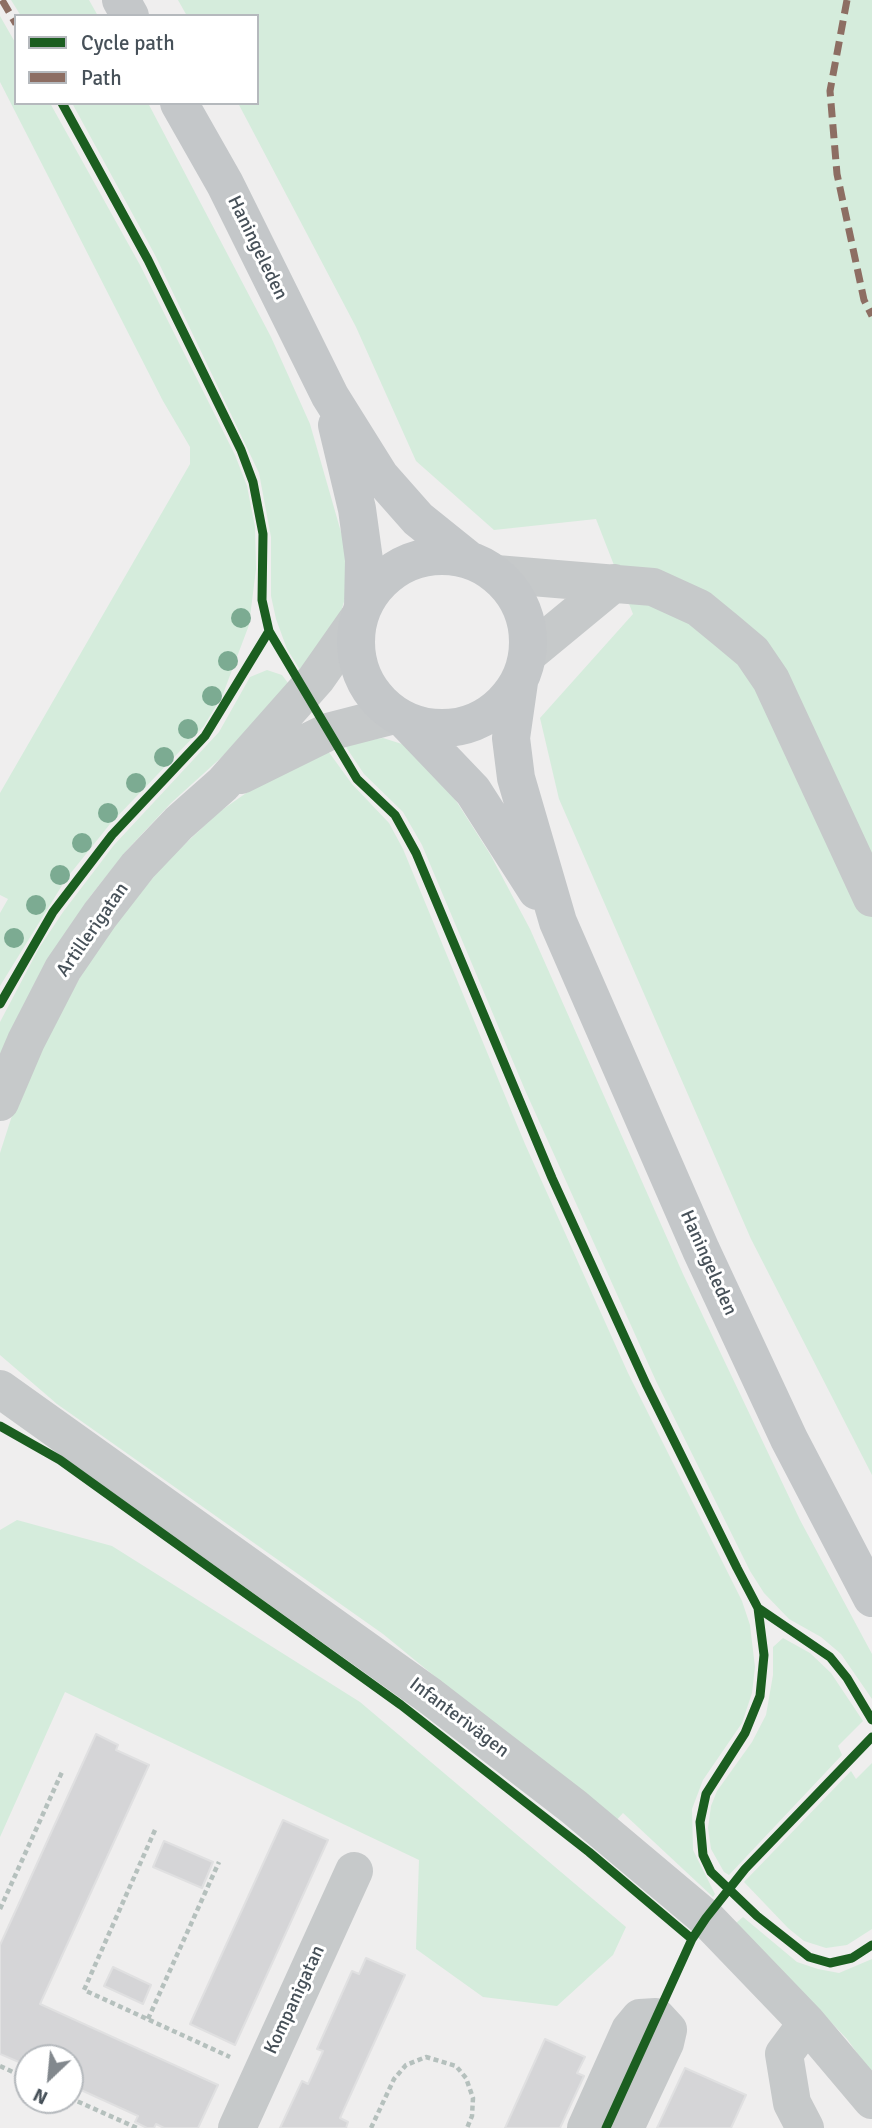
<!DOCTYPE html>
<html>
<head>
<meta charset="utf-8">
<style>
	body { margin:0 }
	#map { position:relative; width:872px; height:2128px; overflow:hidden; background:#efeeee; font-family:Signika,sans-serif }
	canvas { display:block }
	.legend { position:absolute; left:14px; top:14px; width:245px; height:91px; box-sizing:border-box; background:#fff; border:2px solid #b5b9bd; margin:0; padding:9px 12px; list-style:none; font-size:21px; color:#475159 }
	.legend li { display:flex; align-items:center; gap:14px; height:35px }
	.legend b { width:35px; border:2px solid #b5b9bd }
	.north { position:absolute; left:14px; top:2044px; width:70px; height:70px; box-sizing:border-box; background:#fff; border:2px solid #b5b9bd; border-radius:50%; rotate:206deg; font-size:19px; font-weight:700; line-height:28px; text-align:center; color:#475159 }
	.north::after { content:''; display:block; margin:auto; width:24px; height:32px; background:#82888d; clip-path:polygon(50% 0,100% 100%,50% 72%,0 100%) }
</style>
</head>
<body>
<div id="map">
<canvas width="872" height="2128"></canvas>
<ul class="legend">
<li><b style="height:9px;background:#1b5e20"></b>Cycle path</li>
<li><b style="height:9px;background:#8d6e63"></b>Path</li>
</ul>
<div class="north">N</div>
</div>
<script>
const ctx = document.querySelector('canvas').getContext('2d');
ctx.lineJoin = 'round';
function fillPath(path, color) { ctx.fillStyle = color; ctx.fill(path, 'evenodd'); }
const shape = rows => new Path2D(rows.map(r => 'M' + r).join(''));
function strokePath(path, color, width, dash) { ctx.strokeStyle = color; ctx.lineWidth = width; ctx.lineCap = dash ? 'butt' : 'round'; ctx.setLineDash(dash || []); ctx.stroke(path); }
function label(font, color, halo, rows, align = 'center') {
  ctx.font = font + ' Signika,sans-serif'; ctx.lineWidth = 6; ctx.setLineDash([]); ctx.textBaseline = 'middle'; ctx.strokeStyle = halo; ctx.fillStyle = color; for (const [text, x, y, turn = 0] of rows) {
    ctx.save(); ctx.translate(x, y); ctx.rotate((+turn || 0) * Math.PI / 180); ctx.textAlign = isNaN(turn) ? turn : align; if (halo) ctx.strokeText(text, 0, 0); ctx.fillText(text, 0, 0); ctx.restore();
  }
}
fillPath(shape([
	[11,0,89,0,98,16,21,16],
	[178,0,872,0,872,1475,751,1239,559,799,540,718,633,614,596,519,494,530,416,461,356,327,238,103,257,103,257,16,187,16],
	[0,16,16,44,16,103,50,103,140,265,235,455,247,486,255,527,256,569,249,625,223,694,204,726,110,824,66,879,0,986,0,913,8,899,0,895,0,793,190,464,190,447,163,401,0,82],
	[72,103,148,103,271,337,310,424,345,546,346,595,341,612,302,673,287,649,276,619,271,596,271,537,259,473,155,255],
	[267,670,282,675,291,687,256,726,171,803,128,849,89,898,0,1054,0,1022,39,948,63,912,114,845,219,732,250,677],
	[383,738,402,744,446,785,490,854,530,929,683,1274,800,1520,872,1654,872,1699,841,1654,821,1637,789,1619,764,1593,750,1571,656,1381,525,1090,422,845,403,812,364,774,344,744],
	[328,751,352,784,389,823,403,849,525,1144,628,1373,742,1601,750,1625,755,1667,752,1693,742,1723,703,1780,692,1809,693,1850,715,1894,713,1897,623,1813,614,1823,383,1634,57,1404,0,1355,0,1153,17,1100,55,1021,90,960,127,908,169,859,219,812,262,782],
	[17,1520,112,1546,360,1702,626,1927,613,1955,557,2006,483,1997,416,1949,419,1860,65,1692,0,1837,0,1530],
	[783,1638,810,1653,831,1673,863,1721,838,1746,842,1755,729,1875,724,1872,711,1849,708,1828,711,1806,717,1791,752,1742,766,1715,773,1675,773,1647],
	[872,1763,872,1929,847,1945,826,1948,804,1941,788,1928,744,1882,851,1771,856,1779],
	[743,1917,797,1962,818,1969,839,1973,872,1959,872,2074,847,2039,736,1923]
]), '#d5ecdc');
const building = shape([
	[96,1734,118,1745,116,1750,149,1765,40,2004,218,2085,198,2128,164,2128,156,2124,154,2128,147,2128,135,2122,138,2116,70,2085,70,2058,28,2058,28,2066,0,2054,0,1945,96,1734],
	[283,1820,328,1840,235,2045,190,2024,283,1820],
	[164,1841,213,1862,202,1888,153,1867,164,1841],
	[366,1958,405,1975,340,2118,348,2122,346,2128,280,2128,302,2081,308,2084,323,2051,317,2049,352,1971,359,1974,366,1958],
	[113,1967,151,1985,143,2004,104,1986,113,1967],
	[545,2039,585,2057,577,2073,584,2076,560,2128,505,2128,545,2039],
	[685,2068,746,2095,731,2128,657,2128,685,2068]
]);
fillPath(building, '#d5d5d7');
strokePath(building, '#e0e0e1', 2);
strokePath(shape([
	[155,1830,84,1990,230,2057],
	[0,1909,62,1772],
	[148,2019,219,1862],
	[0,2066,28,2079],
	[70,2098,137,2128],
	[371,2128,394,2079,406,2065,426,2057,456,2066,466,2078,473,2098,472,2116,467,2128]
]), '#b5c0bd', 4.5, [5, 3.5]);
strokePath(shape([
	[496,574,653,587,699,608,727,631,752,652,771,680,872,898],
	[528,654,614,583],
	[241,775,328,732,394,715],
	[0,1102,26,1041,63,969,100,915,138,866,179,823,223,784,316,679,358,619],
	[0,1389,430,1696,574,1807,706,1918,807,2023,872,2100],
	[237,2128,354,1871],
	[586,2128,630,2030,640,2018,656,2017,668,2030,665,2043,625,2128],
	[805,2128,792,2103,784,2054,807,2023]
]), '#c6c9ca', 38);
strokePath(shape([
	[121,0,130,16],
	[179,103,225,184,330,396,380,476,418,519,469,560],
	[337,425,357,509,364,560,363,607],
	'356 642a86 86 0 1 1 172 0a86 86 0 1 1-172 0Z',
	[519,682,511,738,516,778,558,922,701,1250,789,1439,872,1598],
	[407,722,473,791,537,891]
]), '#c4c7c9', 38);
strokePath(shape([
	[2,0,16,24],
	[847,0,830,91,837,174,864,300,872,316]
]), '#8d6e63', 7, [14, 7]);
strokePath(shape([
	[62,103,148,260,241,450,253,482,263,534,262,600,269,631,357,779,395,815,416,853,552,1178,646,1384,737,1568,758,1608,830,1657,847,1678,872,1720],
	[0,1004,53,912,112,835,205,736,269,631],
	[0,1426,60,1460,401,1705,589,1852,692,1939],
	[758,1608,764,1655,760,1696,745,1733,706,1794,700,1822,703,1855,711,1872,757,1916,809,1957,830,1963,852,1958,872,1945],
	[606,2128,692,1939,706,1918,745,1869,872,1737]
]), '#1b5e20', 9);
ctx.fillStyle = '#7cab92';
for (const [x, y] of [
	[241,618],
	[228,661],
	[212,696],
	[188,729],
	[164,757],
	[136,783],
	[108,813],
	[82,843],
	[60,875],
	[36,905],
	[14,938]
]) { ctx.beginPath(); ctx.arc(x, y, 10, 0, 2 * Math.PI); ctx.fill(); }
label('19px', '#475159', '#fff', [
	["Haningeleden",257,248,64],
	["Artillerigatan",93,930,-55],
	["Haningeleden",708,1263,66],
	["Infanterivägen",459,1718,37],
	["Kompanigatan",295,2000,-65]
]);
</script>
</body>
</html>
